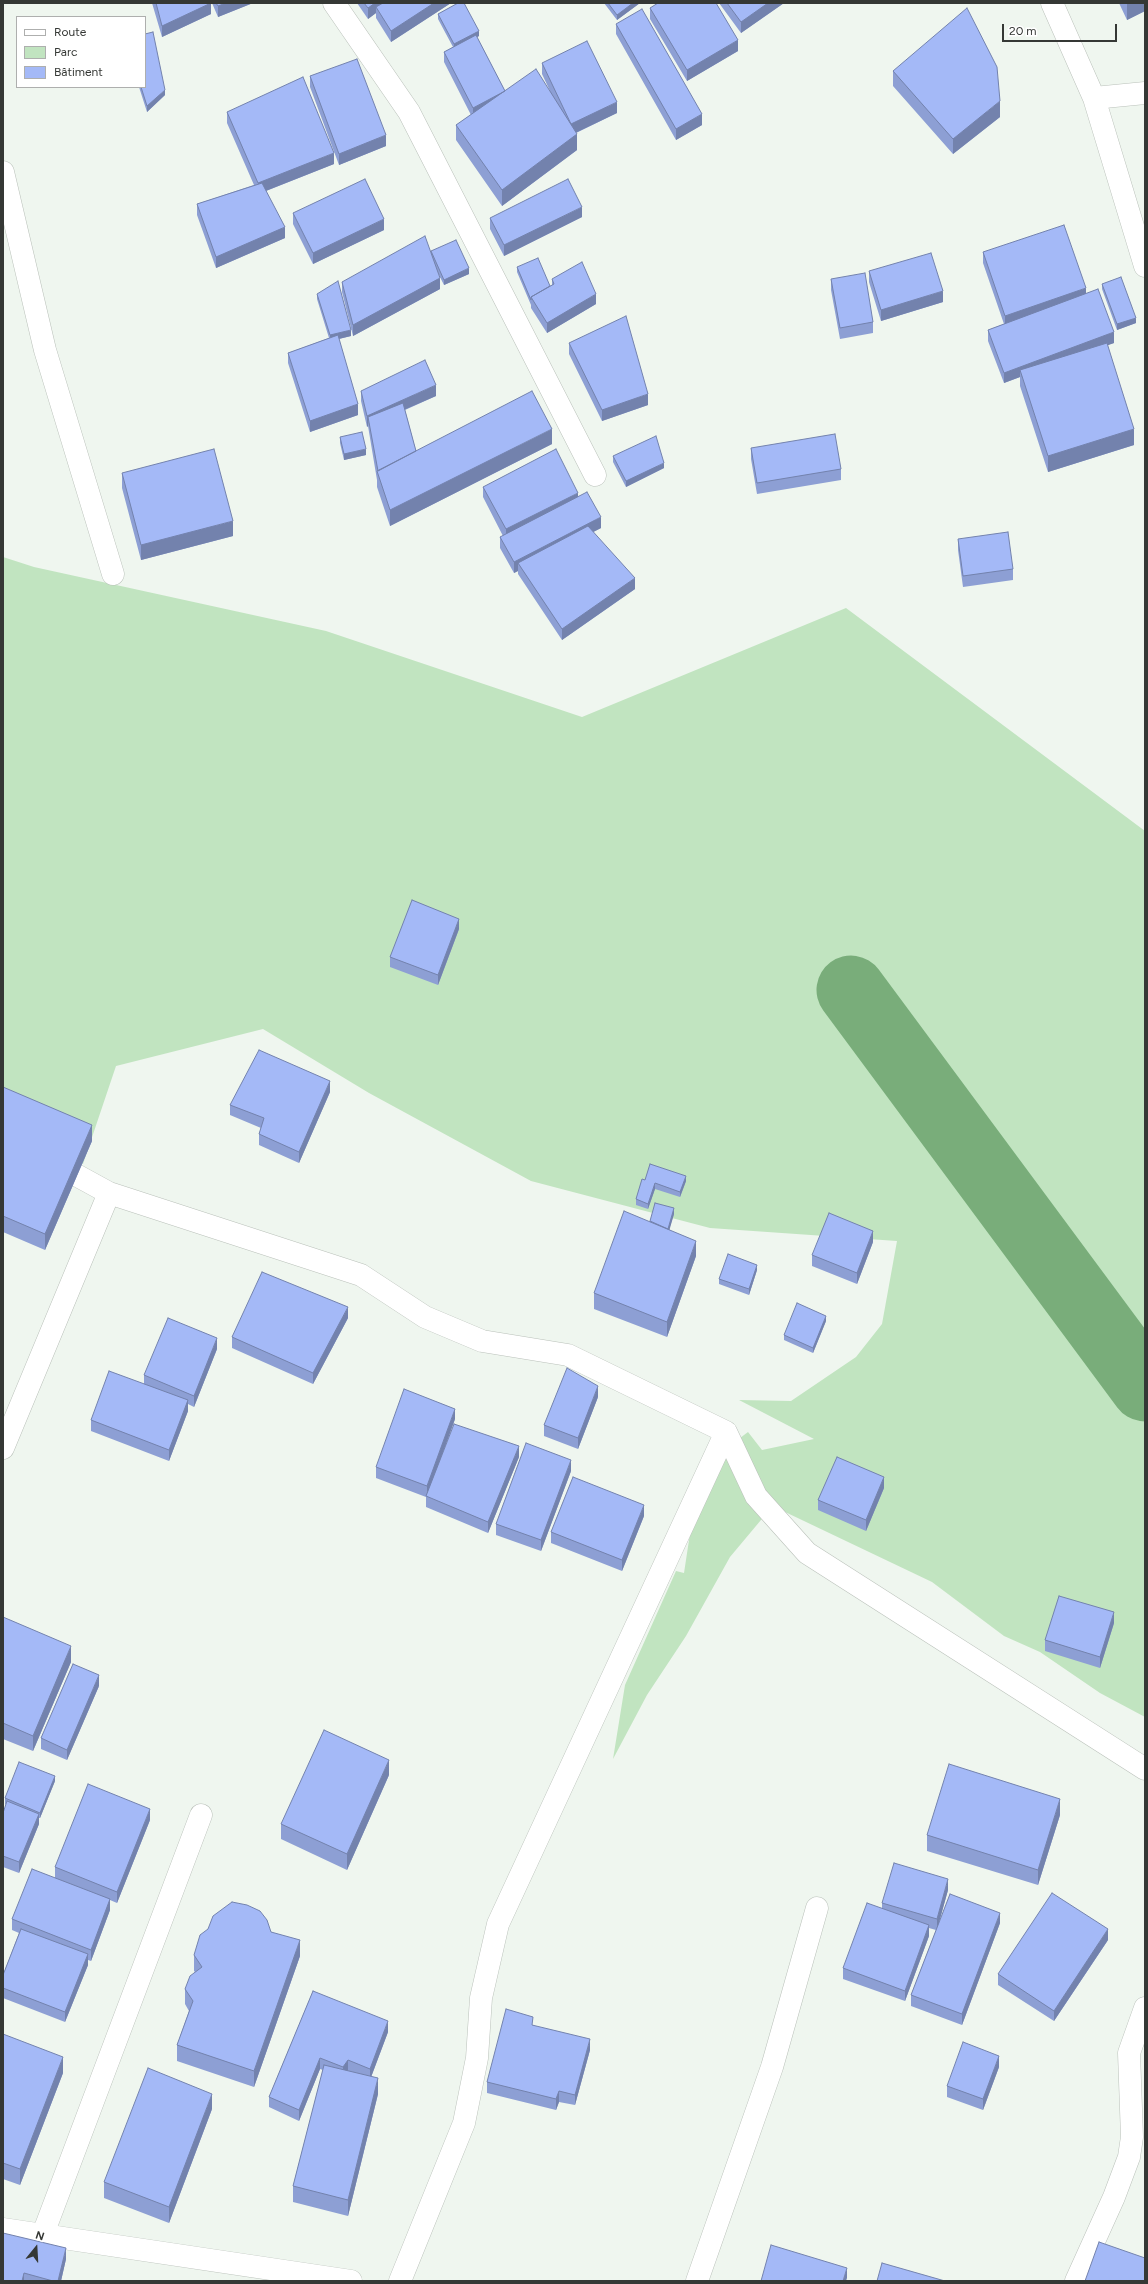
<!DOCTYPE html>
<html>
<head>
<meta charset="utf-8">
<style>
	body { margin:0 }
	#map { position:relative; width:1148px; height:2284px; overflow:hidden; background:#eff6ef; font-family:Figtree,sans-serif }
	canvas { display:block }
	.frame { position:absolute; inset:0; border:4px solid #353835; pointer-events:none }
	.legend { position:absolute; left:16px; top:16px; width:130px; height:72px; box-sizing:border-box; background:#fff; border:1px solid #aeafae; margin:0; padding:5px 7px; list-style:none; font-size:12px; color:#353835 }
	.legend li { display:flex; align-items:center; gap:8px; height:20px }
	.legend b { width:20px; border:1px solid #aeafae }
	.north { position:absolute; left:16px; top:2228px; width:40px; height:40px; -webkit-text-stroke:3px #fff; paint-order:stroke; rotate:18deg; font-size:11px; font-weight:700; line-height:16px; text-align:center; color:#353835 }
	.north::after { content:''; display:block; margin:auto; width:14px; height:18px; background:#353835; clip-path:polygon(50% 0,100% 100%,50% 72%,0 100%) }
	.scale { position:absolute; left:1002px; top:24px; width:115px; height:18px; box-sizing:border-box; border:2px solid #353835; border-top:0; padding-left:5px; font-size:12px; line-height:14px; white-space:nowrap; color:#353835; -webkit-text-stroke:3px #fff; paint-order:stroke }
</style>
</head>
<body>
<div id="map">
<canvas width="1148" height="2284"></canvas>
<div class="frame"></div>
<ul class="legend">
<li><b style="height:5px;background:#fff"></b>Route</li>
<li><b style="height:11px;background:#c1e4c0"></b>Parc</li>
<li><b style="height:11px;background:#a4b9f7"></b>Bâtiment</li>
</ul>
<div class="north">N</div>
<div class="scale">20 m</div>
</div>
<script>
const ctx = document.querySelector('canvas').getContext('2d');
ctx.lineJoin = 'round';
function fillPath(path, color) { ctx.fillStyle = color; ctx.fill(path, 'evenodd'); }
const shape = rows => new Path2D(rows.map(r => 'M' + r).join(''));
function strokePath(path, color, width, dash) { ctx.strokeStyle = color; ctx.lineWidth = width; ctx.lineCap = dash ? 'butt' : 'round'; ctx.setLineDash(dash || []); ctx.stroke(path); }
fillPath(shape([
	[3,557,34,567,326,631,582,717,846,608,1145,831,1145,1717,1100,1693,1040,1652,1004,1636,932,1582,783,1511,766,1514,730,1557,686,1636,647,1695,613,1759,625,1685,676,1571,684,1573,700,1468,748,1432,762,1450,814,1439,739,1400,791,1401,856,1357,882,1324,897,1241,710,1228,531,1181,369,1093,263,1029,116,1066,83,1164,41,1133,3,1113]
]), '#c1e4c0');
strokePath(shape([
	[851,990,1145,1387]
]), '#79ad7a', 69);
const minor = shape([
	[334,3,409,112,595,475],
	[1052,3,1094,98,1145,266],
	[1094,98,1145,93],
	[3,172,45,350,113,574],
	[3,1135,109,1193,3,1448],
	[109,1193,361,1275,425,1317,482,1341,568,1355,726,1432,498,1924,481,1998,477,2058,464,2123,400,2281],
	[726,1432,756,1496,807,1553,1145,1769],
	[3,2229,351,2281],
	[43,2234,201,1815],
	[697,2281,772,2067,817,1908],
	[1076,2281,1114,2197,1129,2157,1132,2137,1129,2053,1145,2008]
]);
strokePath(minor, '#bac1ba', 23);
strokePath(minor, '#fff', 22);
fillPath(shape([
	[152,3,211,3,211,14,162,37],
	[212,3,253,3,218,17],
	[357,3,451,3,391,42,376,18,376,13,368,19],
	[456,3,464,3,479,36,477,37,505,91,550,91,542,74,542,63,617,113,576,133,577,150,502,206,456,140,456,125,471,115,444,62,444,52,453,47,438,19,438,14,457,4],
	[604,3,640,3,617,20],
	[719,3,784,3,741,33],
	[1119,3,1145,3,1145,11,1127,20],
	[650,8,738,51,687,81,650,19],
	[616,24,702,125,676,140,616,34],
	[893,71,1000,117,953,154,893,86],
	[310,76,386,146,339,165,310,87],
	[139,87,145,87,165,95,147,112],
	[227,112,334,164,266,191,285,238,216,268,197,215,197,204,254,185,227,123],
	[293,213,384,230,313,264,293,224],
	[582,217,504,256,490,229,490,218],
	[431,251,469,274,444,285,437,271,440,289,353,336,342,292,342,282,431,253],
	[983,252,1086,293,1114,343,1107,345,1134,445,1048,472,1020,386,1020,377,1004,383,988,341,988,330,1004,324,983,263],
	[517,267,550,286,552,285,552,279,596,304,547,333,531,308,531,305,517,272],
	[869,271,943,302,881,321,869,282],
	[831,279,873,322,873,333,840,339,831,290],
	[1102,284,1136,323,1117,330,1102,289],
	[317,294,351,336,339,339,358,415,310,432,288,363,288,353,329,338,317,299],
	[569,343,648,405,602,421,569,354],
	[361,391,436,396,405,410,416,451,552,444,390,526,377,487,377,480,368,426,367,427,361,401],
	[340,437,366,455,344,460,340,443],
	[751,448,841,469,841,480,757,494,751,459],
	[613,456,664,468,626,487,613,462],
	[122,473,233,536,141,560,122,488],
	[483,487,578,496,601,528,593,532,635,589,562,640,518,574,518,571,514,573,500,548,500,537,503,536,483,497],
	[958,539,1013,569,1013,580,963,587,958,550],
	[459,929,438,985,390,967,390,957],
	[3,1087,92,1141,45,1250,3,1232],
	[330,1092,299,1163,259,1145,259,1134,261,1128,230,1115,230,1105],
	[645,1180,686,1181,680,1197,655,1189,648,1209,636,1205,636,1199],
	[674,1214,669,1229,696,1256,667,1337,594,1309,594,1293,650,1221],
	[873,1242,857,1284,812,1266,812,1255],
	[757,1270,749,1295,719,1284,719,1279],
	[348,1318,313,1384,232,1348,232,1337],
	[826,1321,813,1353,784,1340,784,1335],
	[217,1349,194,1407,188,1404,188,1411,169,1461,91,1431,91,1420,144,1384,144,1375],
	[598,1397,578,1449,544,1436,544,1425],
	[455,1419,441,1458,519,1457,488,1533,426,1507,426,1497,376,1478,376,1467],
	[571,1471,541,1551,496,1535,496,1524],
	[884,1488,866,1531,818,1510,818,1500],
	[644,1516,622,1571,551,1543,551,1532],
	[3,1617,71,1662,33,1751,3,1739],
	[1114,1623,1100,1668,1045,1651,1045,1640],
	[99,1686,67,1760,41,1749,41,1738],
	[389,1775,347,1870,281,1839,281,1824],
	[55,1781,40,1818,39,1818,39,1824,19,1873,3,1867,3,1813,6,1805,5,1804,5,1798],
	[1060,1815,1038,1885,927,1851,927,1835],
	[150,1820,117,1903,110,1900,110,1910,91,1961,88,1960,88,1965,65,2022,3,1998,3,1975,19,1933,12,1930,12,1919,55,1878,55,1867],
	[948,1890,939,1922,1000,1923,962,2025,911,2006,911,1995,936,1930,929,1928,929,1936,905,2001,843,1979,843,1968,882,1908,882,1903],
	[271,1932,300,1956,254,2087,177,2061,177,2045,189,2011,185,2004,185,1989,195,1972,194,1971,194,1955],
	[1108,1940,1054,2021,998,1985,998,1974],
	[313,1991,388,2032,371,2077,378,2094,348,2216,293,2202,293,2186,323,2070,320,2069,299,2121,269,2107,269,2097],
	[533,2025,590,2050,575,2105,559,2102,556,2110,487,2093,487,2082],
	[3,2034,63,2073,20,2185,3,2179],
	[999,2067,983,2110,947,2097,947,2086],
	[212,2109,169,2223,104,2198,104,2182],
	[3,2233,66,2259,61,2281,3,2281]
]), '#8d9fd4');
fillPath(shape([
	[211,3,211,14,162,37,162,26],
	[226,3,253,3,218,17,218,6],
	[375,3,388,3,376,7,376,13,368,19,368,8],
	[434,3,451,3,391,42,391,31],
	[633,3,640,3,617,20,617,15],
	[768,3,784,3,741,33,741,22],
	[1130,3,1145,3,1145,11,1127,20,1127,4],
	[479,31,479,36,454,50,454,44],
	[738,40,738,51,687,81,687,70],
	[165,90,165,95,147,112,147,106],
	[505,91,473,119,473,108],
	[1000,101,1000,117,953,154,953,139],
	[617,102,617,113,571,135,571,124],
	[702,114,702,125,676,140,676,129],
	[577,134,577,150,502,206,502,190],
	[386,135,386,146,339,165,339,154],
	[334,153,334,164,258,194,258,183],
	[582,207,582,217,504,256,504,245],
	[384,219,384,230,313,264,313,253],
	[285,227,285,238,216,268,216,257],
	[469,268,469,274,444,285,444,280],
	[440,278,440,289,353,336,353,325],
	[1086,288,1086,299,1005,327,1005,316],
	[943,291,943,302,881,321,881,310],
	[596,294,596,304,547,333,547,323],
	[1136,318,1136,323,1117,330,1117,324],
	[351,330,351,336,330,341,330,335],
	[1114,332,1114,343,1022,377,1020,370,1020,377,1004,383,1004,373],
	[436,385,436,396,369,425,368,417,368,426,367,427,367,416],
	[648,394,648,405,602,421,602,410],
	[358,404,358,415,310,432,310,421],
	[552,429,552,444,390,526,390,510],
	[1134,429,1134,445,1048,472,1048,456],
	[366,449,366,455,344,460,344,454],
	[664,463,664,468,626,487,626,481],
	[578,493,578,503,506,540,506,529],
	[601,517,601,528,522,569,518,563,518,571,514,573,514,562],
	[233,521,233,536,141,560,141,545],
	[635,578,635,589,562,640,562,629],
	[459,919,459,929,438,985,438,975],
	[330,1081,330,1092,299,1163,299,1152],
	[92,1125,92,1141,45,1250,45,1234],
	[686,1176,686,1181,680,1197,680,1192],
	[655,1183,655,1189,648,1209,648,1204],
	[674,1208,674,1214,668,1235,668,1229],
	[873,1231,873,1242,857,1284,857,1273],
	[696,1241,696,1256,667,1337,667,1322],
	[757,1265,757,1270,749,1295,749,1289],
	[348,1307,348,1318,313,1384,313,1373],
	[826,1316,826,1321,813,1353,813,1348],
	[217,1338,217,1349,194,1407,194,1396],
	[598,1386,598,1397,578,1449,578,1438],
	[188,1400,188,1411,169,1461,169,1450],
	[455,1409,455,1419,427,1497,427,1486],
	[519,1446,519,1457,488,1533,488,1522],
	[571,1460,571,1471,541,1551,541,1540],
	[884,1477,884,1488,866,1531,866,1520],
	[644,1505,644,1516,622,1571,622,1560],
	[1114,1612,1114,1623,1100,1668,1100,1657],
	[71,1646,71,1662,33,1751,33,1736],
	[99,1675,99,1686,67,1760,67,1750],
	[389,1760,389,1775,347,1870,347,1854],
	[55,1776,55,1781,40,1818,40,1813],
	[1060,1799,1060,1815,1038,1885,1038,1870],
	[150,1809,150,1820,117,1903,117,1892],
	[39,1814,39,1824,19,1873,19,1862],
	[948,1879,948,1890,937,1930,937,1919],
	[110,1899,110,1910,91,1961,91,1950],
	[1000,1913,1000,1923,962,2025,962,2014],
	[929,1925,929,1936,905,2001,905,1991],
	[1108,1929,1108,1940,1054,2021,1054,2011],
	[300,1940,300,1956,254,2087,254,2071],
	[88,1954,88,1965,65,2022,65,2012],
	[388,2021,388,2032,370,2080,370,2069],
	[590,2039,590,2050,575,2105,575,2095],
	[999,2056,999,2067,983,2110,983,2099],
	[63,2057,63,2073,20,2185,20,2169],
	[320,2058,320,2069,299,2121,299,2110],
	[348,2060,348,2071,343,2078,343,2067],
	[378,2078,378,2094,348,2216,348,2200],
	[559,2091,559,2102,556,2110,556,2099],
	[212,2094,212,2109,169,2223,169,2207],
	[66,2248,66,2259,61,2281,58,2281],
	[847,2268,847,2278,846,2281,843,2281],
	[24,2273,24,2281,22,2281]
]), '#7382ad');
const building = shape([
	[156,3,211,3,162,26,156,3],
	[216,3,226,3,218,6,216,3],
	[364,3,375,3,368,8,364,3],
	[383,3,434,3,391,31,376,7,383,3],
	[458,3,464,3,479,31,454,44,438,14,458,3],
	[608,3,633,3,617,15,608,3],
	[658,3,716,3,738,40,687,70,650,8,658,3],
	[727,3,768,3,741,22,727,3],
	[967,8,997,67,1000,101,953,139,893,71,967,8],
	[642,9,702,114,676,129,616,24,642,9],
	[153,32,165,90,147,106,141,87,145,87,145,34,153,32],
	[476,35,505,91,473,108,444,52,476,35],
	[587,41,617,102,571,124,542,63,587,41],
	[357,59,386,135,339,154,310,76,357,59],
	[536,69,577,134,502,190,456,125,536,69],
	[303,77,334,153,258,183,227,112,303,77],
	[365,179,384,219,313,253,293,213,365,179],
	[568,179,582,207,504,245,490,218,568,179],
	[262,183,285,227,216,257,197,204,262,183],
	[1064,225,1086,288,1005,316,983,252,1064,225],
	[425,236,440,278,353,325,342,282,425,236],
	[456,240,469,268,444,280,431,251,456,240],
	[931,253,943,291,881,310,869,271,931,253],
	[538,258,550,286,531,297,531,300,517,267,538,258],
	[582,262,596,294,547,323,531,297,554,284,552,279,582,262],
	[865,273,873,322,840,328,831,279,865,273],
	[1121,277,1136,318,1117,324,1102,284,1121,277],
	[338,281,351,330,330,335,317,294,338,281],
	[1098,289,1114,332,1004,373,988,330,1098,289],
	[626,316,648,394,602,410,569,343,626,316],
	[338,335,358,404,310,421,288,353,338,335],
	[1107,343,1134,429,1048,456,1020,370,1107,343],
	[425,360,436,385,367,416,361,391,425,360],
	[532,391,552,429,390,510,377,471,532,391],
	[403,403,416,451,378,471,368,417,403,403],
	[362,432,366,449,344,454,340,437,362,432],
	[835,434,841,469,757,483,751,448,835,434],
	[656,436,664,463,626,481,613,456,656,436],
	[214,449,233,521,141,545,122,473,214,449],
	[556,449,578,493,506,529,483,487,556,449],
	[587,492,601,517,514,562,500,537,587,492],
	[588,526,635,578,562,629,518,563,588,526],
	[1008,532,1013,569,963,576,958,539,1008,532],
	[412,900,459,919,438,975,390,957,412,900],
	[259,1050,330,1081,299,1152,259,1134,264,1118,230,1105,259,1050],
	[3,1087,92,1125,45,1234,3,1216,3,1087],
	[650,1164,686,1176,680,1192,655,1183,648,1204,636,1199,642,1179,645,1180,650,1164],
	[655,1203,674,1208,668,1229,650,1221,655,1203],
	[624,1211,696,1241,667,1322,594,1293,624,1211],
	[829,1213,873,1231,857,1273,812,1255,829,1213],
	[728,1254,757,1265,749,1289,719,1279,728,1254],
	[262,1272,348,1307,313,1373,232,1337,262,1272],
	[797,1303,826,1316,813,1348,784,1335,797,1303],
	[168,1318,217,1338,194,1396,144,1375,168,1318],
	[567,1368,598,1386,578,1438,544,1425,567,1368],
	[109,1371,188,1400,169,1450,91,1420,109,1371],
	[404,1389,455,1409,427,1486,376,1467,404,1389],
	[454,1424,519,1446,488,1522,426,1496,454,1424],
	[526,1443,571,1460,541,1540,496,1524,526,1443],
	[837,1457,884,1477,866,1520,818,1500,837,1457],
	[573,1477,644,1505,622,1560,551,1532,573,1477],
	[1059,1596,1114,1612,1100,1657,1045,1640,1059,1596],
	[3,1617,71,1646,33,1736,3,1723,3,1617],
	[73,1664,99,1675,67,1750,41,1738,73,1664],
	[324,1730,389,1760,347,1854,281,1824,324,1730],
	[19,1762,55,1776,40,1813,5,1798,19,1762],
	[949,1764,1060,1799,1038,1870,927,1835,949,1764],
	[88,1784,150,1809,117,1892,55,1867,88,1784],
	[7,1801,39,1814,19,1862,3,1856,3,1813,7,1801],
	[894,1863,948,1879,937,1919,882,1903,894,1863],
	[32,1869,110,1899,91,1950,12,1919,32,1869],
	[1052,1893,1108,1929,1054,2011,998,1974,1052,1893],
	[950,1894,1000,1913,962,2014,911,1995,950,1894],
	[232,1902,247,1905,260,1911,267,1920,271,1932,300,1940,254,2071,177,2045,193,2001,185,1989,190,1976,202,1967,194,1955,200,1935,208,1929,213,1916,232,1902],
	[867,1903,929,1925,905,1991,843,1968,867,1903],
	[21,1929,88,1954,65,2012,3,1988,3,1975,21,1929],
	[313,1991,388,2021,370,2069,348,2060,343,2067,320,2058,299,2110,269,2097,313,1991],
	[506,2009,533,2017,532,2025,590,2039,575,2095,559,2091,556,2099,487,2082,506,2009],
	[3,2034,63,2057,20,2169,3,2163,3,2034],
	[963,2042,999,2056,983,2099,947,2086,963,2042],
	[324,2065,378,2078,348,2200,293,2186,324,2065],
	[148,2068,212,2094,169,2207,104,2182,148,2068],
	[3,2233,66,2248,58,2281,53,2281,24,2273,22,2281,3,2281,3,2233],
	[1099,2242,1145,2258,1145,2281,1085,2281,1099,2242],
	[771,2245,847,2268,843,2281,761,2281,771,2245],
	[882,2263,945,2281,877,2281,882,2263]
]);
fillPath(building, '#a4b9f7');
strokePath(building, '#7382ad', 1);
</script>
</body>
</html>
